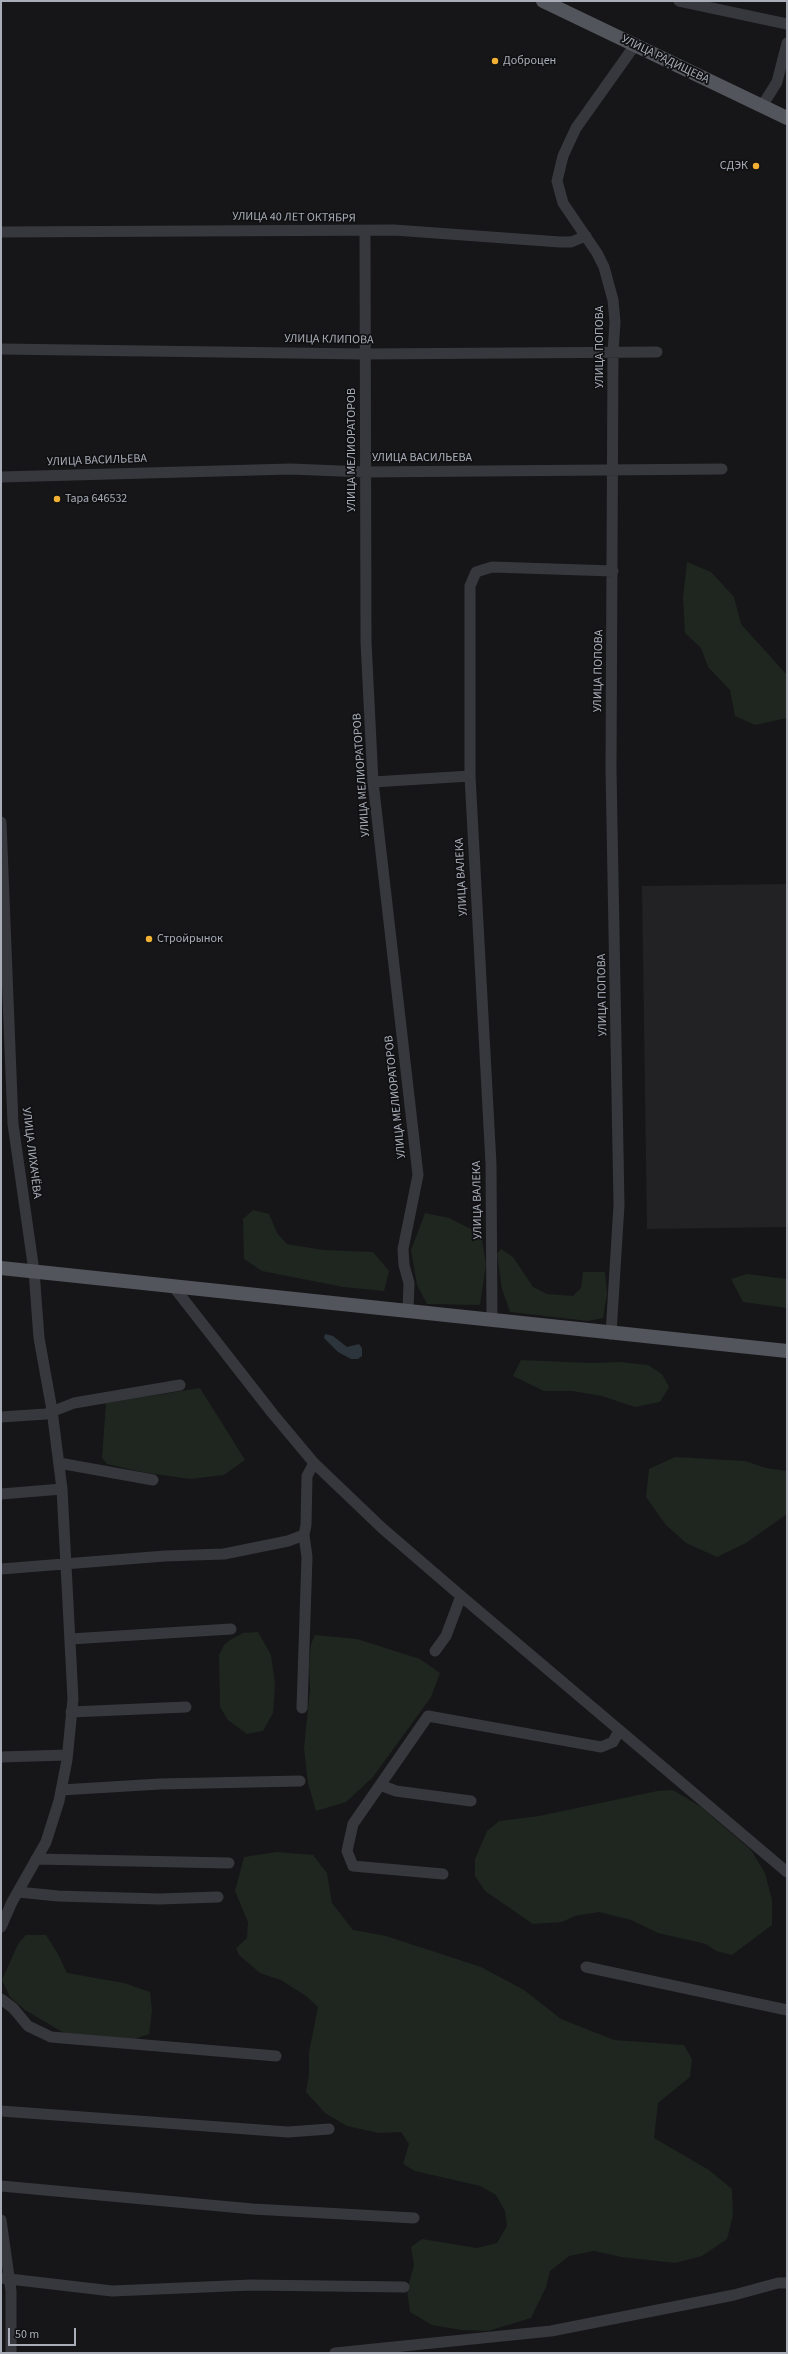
<!DOCTYPE html>
<html>
<head>
<meta charset="utf-8">
<style>
	body { margin:0 }
	#map { position:relative; width:788px; height:2354px; overflow:hidden; background:#161618; font-family:"Source Sans 3",sans-serif }
	canvas { display:block }
	.frame { position:absolute; inset:0; border:2px solid #a8adb8; pointer-events:none }
	.scale { position:absolute; left:8px; top:2328px; width:68px; height:18px; box-sizing:border-box; border:2px solid #a8adb8; border-top:0; padding-left:5px; font-size:12px; line-height:14px; white-space:nowrap; color:#a8adb8; -webkit-text-stroke:3px #111113; paint-order:stroke }
</style>
</head>
<body>
<div id="map">
<canvas width="788" height="2354"></canvas>
<div class="frame"></div>
<div class="scale">50 m</div>
</div>
<script>
const ctx = document.querySelector('canvas').getContext('2d');
ctx.lineJoin = 'round';
function fillPath(path, color) { ctx.fillStyle = color; ctx.fill(path, 'evenodd'); }
const shape = rows => new Path2D(rows.map(r => 'M' + r).join(''));
function strokePath(path, color, width, dash) { ctx.strokeStyle = color; ctx.lineWidth = width; ctx.lineCap = dash ? 'butt' : 'round'; ctx.setLineDash(dash || []); ctx.stroke(path); }
function label(font, color, halo, rows, align = 'center') {
  ctx.font = font + ' "Source Sans 3",sans-serif'; ctx.lineWidth = 3.5; ctx.setLineDash([]); ctx.textBaseline = 'middle'; ctx.strokeStyle = halo; ctx.fillStyle = color; for (const [text, x, y, turn = 0] of rows) {
    ctx.save(); ctx.translate(x, y); ctx.rotate((+turn || 0) * Math.PI / 180); ctx.textAlign = isNaN(turn) ? turn : align; if (halo) ctx.strokeText(text, 0, 0); ctx.fillText(text, 0, 0); ctx.restore();
  }
}
fillPath(shape([
	[787,884,787,1227,647,1229,642,886]
]), '#222225');
fillPath(shape([
	[687,562,711,572,734,597,741,624,787,675,787,718,755,725,735,716,730,690,708,667,701,648,685,633,683,598],
	[253,1210,269,1214,277,1233,287,1244,323,1250,373,1252,389,1271,384,1291,343,1287,262,1271,244,1259,243,1219],
	[425,1213,449,1218,481,1234,486,1264,480,1305,427,1304,417,1285,411,1250],
	[501,1249,513,1257,533,1287,547,1294,573,1296,581,1288,583,1272,605,1272,607,1294,603,1318,588,1321,510,1312,502,1289,497,1254],
	[747,1274,787,1279,787,1308,743,1302,731,1279],
	[521,1360,591,1363,620,1362,648,1365,662,1374,669,1387,660,1402,635,1407,602,1396,572,1391,544,1391,513,1376],
	[200,1388,245,1460,224,1475,190,1479,141,1472,107,1464,102,1458,106,1403],
	[675,1457,745,1461,766,1468,787,1471,787,1514,746,1543,717,1557,686,1543,666,1525,646,1497,649,1469],
	[258,1632,271,1655,275,1684,273,1713,263,1731,247,1734,228,1720,220,1707,219,1655,224,1645,230,1640,243,1633],
	[315,1635,357,1639,420,1659,440,1673,431,1697,373,1777,346,1802,316,1811,308,1783,304,1748,310,1689,309,1665,311,1644],
	[673,1790,701,1807,751,1850,765,1873,772,1900,772,1925,732,1955,716,1951,706,1944,658,1933,631,1920,599,1912,575,1916,562,1922,533,1924,485,1891,475,1876,475,1859,487,1831,499,1821,539,1816,657,1791],
	[277,1852,313,1855,327,1873,332,1903,353,1930,386,1936,481,1967,524,1990,561,2019,614,2040,684,2045,692,2059,690,2077,658,2103,654,2138,709,2170,732,2189,733,2215,727,2239,702,2256,675,2263,621,2257,594,2251,569,2256,550,2271,546,2287,531,2318,488,2331,461,2330,432,2325,410,2312,407,2290,414,2265,411,2247,422,2239,477,2248,497,2243,507,2226,505,2211,496,2195,480,2186,415,2171,403,2164,409,2144,401,2132,379,2133,347,2126,325,2113,306,2092,309,2075,309,2052,318,2007,306,1996,281,1980,260,1973,239,1955,236,1948,247,1938,248,1922,235,1891,244,1857],
	[26,1935,46,1935,58,1954,67,1973,124,1983,150,1992,152,2011,149,2034,135,2039,64,2033,25,2010,10,1997,2,1980,18,1944]
]), '#1e261f');
fillPath(shape([
	[325,1334,333,1336,347,1347,359,1344,362,1348,362,1356,358,1359,351,1359,338,1352,324,1338]
]), '#2c353c');
strokePath(shape([
	[679,1,787,24],
	[762,106,777,82,787,43],
	[1,232,394,230,560,242,571,242,586,236],
	[365,232,366,642,373,782,418,1175,403,1249,404,1265,409,1283,408,1311],
	[1,349,364,354,657,352],
	[1,477,291,469,365,472,722,469],
	[373,782,470,776],
	[1,822,13,1124,34,1271,39,1338,52,1410,62,1489,73,1699,67,1760,59,1801,46,1842,12,1902,1,1927],
	[173,1286,273,1414,314,1463,382,1528,461,1596,787,1872],
	[492,1320,491,1164,470,776,470,586,476,572,492,567,613,571],
	[611,1334,619,1205,611,769,613,352,615,322,613,300,604,267,597,253,563,203,557,181,563,156,576,128,635,45],
	[1,1417,46,1414,74,1403,180,1385],
	[59,1463,153,1480],
	[1,1494,62,1489],
	[1,1569,165,1556,224,1554,288,1541,304,1535,306,1525,307,1476,314,1463],
	[70,1639,231,1629],
	[435,1651,446,1636,461,1596],
	[302,1708,307,1557,304,1535],
	[71,1712,186,1707],
	[1,1757,67,1755],
	[380,1785,396,1791,471,1801],
	[61,1790,160,1784,300,1781],
	[36,1859,229,1863],
	[443,1874,353,1866,347,1851,353,1824,428,1716,601,1747,613,1742,619,1731],
	[18,1892,58,1896,159,1899,218,1897],
	[586,1967,787,2010],
	[1,1999,13,2008,28,2026,51,2037,276,2056],
	[1,2111,288,2132,329,2129],
	[1,2186,253,2209,414,2218],
	[1,2220,11,2291,11,2353],
	[1,2278,112,2291,251,2285,404,2287],
	[335,2353,551,2331,734,2295,778,2283,787,2283]
]), '#37383d', 11);
strokePath(shape([
	[543,1,787,118],
	[1,1268,787,1351]
]), '#53555c', 14);
for (const [x, y, r, color] of [
	[495,61,4,"#f2b134"],
	[756,166,4,"#f2b134"],
	[57,499,4,"#f2b134"],
	[149,939,4,"#f2b134"]
]) { const dot = new Path2D(); dot.arc(x, y, r, 0, 2 * Math.PI); ctx.fillStyle = color; ctx.fill(dot); strokePath(dot, '#111113', 1.5); }
label('12px', '#a8adb8', '#111113', [
	["УЛИЦА РАДИЩЕВА",665,60,26],
	["УЛИЦА 40 ЛЕТ ОКТЯБРЯ",294,218,1],
	["УЛИЦА КЛИПОВА",329,340,1],
	["УЛИЦА ПОПОВА",600,347,-90],
	["УЛИЦА МЕЛИОРАТОРОВ",352,450,-90],
	["УЛИЦА ВАСИЛЬЕВА",422,458],
	["УЛИЦА ВАСИЛЬЕВА",97,461,-2],
	["УЛИЦА ПОПОВА",599,671,-89],
	["УЛИЦА МЕЛИОРАТОРОВ",362,775,-94],
	["УЛИЦА ВАЛЕКА",462,877,-93],
	["УЛИЦА ПОПОВА",603,995,-91],
	["УЛИЦА МЕЛИОРАТОРОВ",396,1097,-96],
	["УЛИЦА ЛИХАЧЁВА",31,1153,83],
	["УЛИЦА ВАЛЕКА",478,1200,-91]
]);
label('12px', '#a8adb8', '#111113', [
	["Доброцен",503,61],
	["СДЭК",748,166,"right"],
	["Тара 646532",65,499],
	["Стройрынок",157,939]
], 'left');
</script>
</body>
</html>
